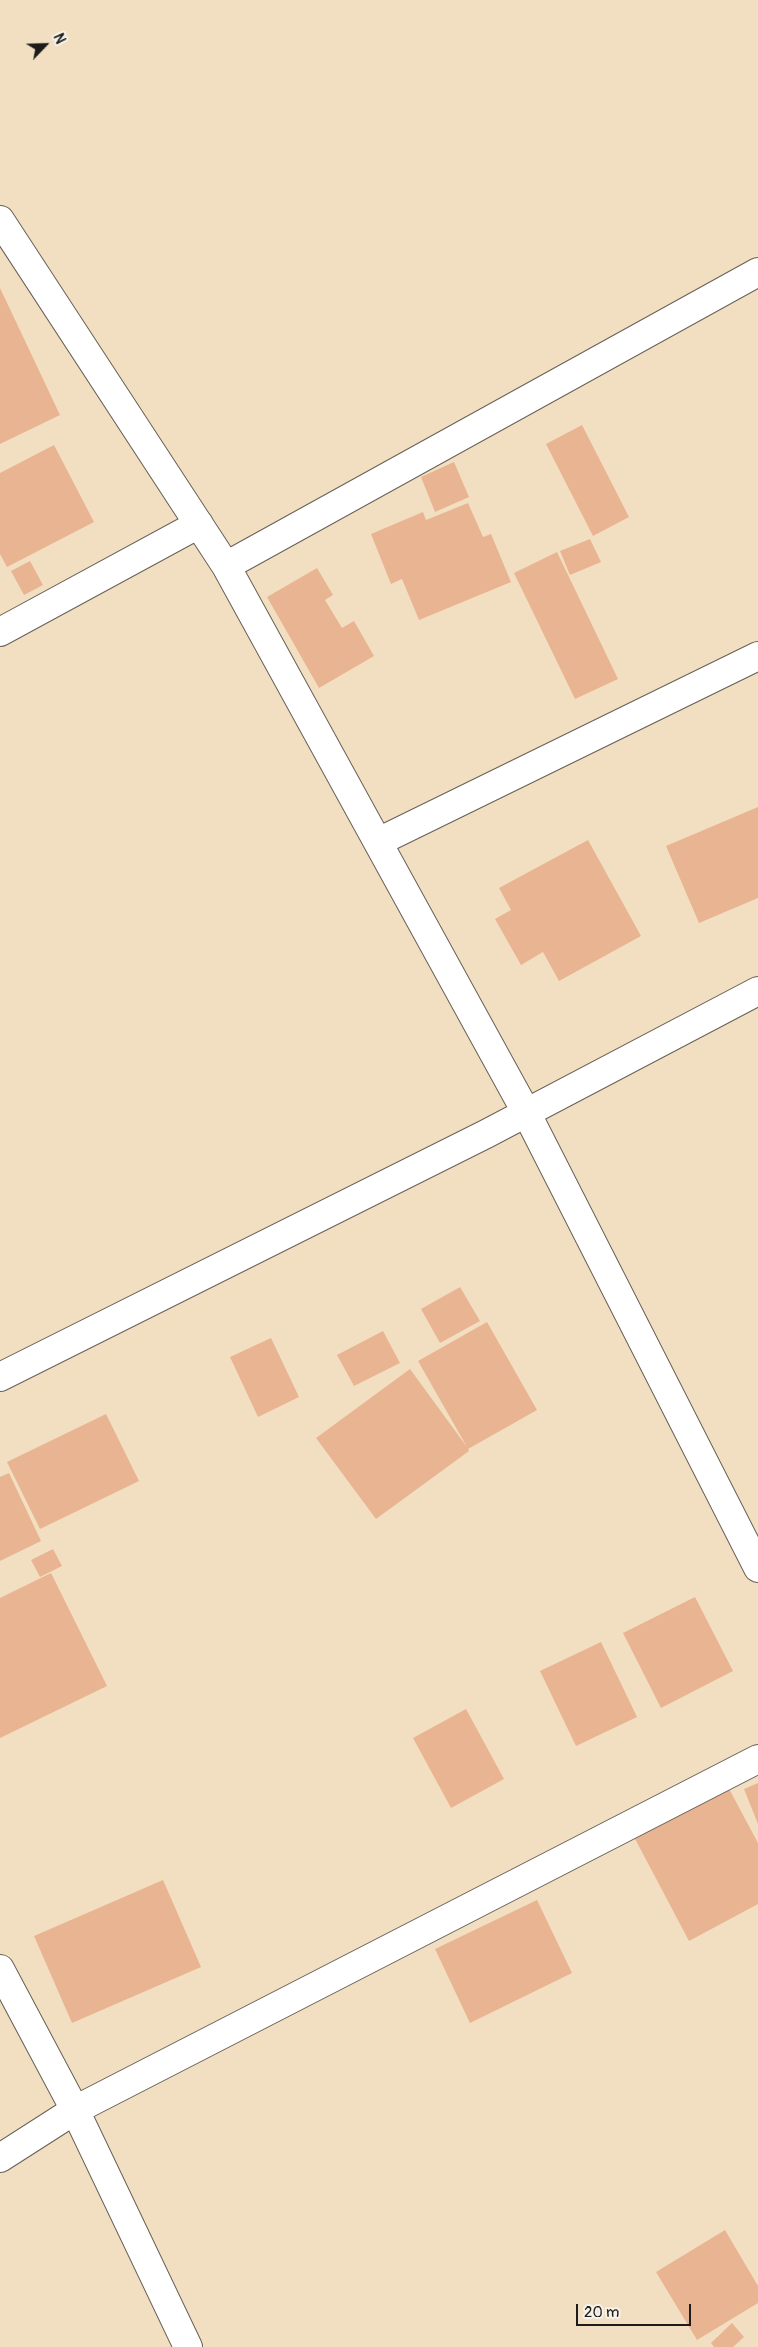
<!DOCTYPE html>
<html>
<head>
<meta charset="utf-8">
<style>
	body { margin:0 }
	#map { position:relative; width:758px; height:2347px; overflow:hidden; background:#f2dfc1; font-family:Pangolin,sans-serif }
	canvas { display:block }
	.north { position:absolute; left:20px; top:20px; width:50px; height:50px; -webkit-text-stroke:4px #f7f3e8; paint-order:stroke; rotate:66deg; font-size:14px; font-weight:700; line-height:20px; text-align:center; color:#1c1c1c }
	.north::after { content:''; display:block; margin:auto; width:18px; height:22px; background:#1c1c1c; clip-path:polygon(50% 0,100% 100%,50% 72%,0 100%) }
	.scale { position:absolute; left:576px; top:2304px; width:115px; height:22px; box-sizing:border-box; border:2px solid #1c1c1c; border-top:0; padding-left:6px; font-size:15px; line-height:18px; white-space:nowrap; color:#1c1c1c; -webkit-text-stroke:4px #f7f3e8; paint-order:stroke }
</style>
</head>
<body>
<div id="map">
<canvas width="758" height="2347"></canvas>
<div class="north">N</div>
<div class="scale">20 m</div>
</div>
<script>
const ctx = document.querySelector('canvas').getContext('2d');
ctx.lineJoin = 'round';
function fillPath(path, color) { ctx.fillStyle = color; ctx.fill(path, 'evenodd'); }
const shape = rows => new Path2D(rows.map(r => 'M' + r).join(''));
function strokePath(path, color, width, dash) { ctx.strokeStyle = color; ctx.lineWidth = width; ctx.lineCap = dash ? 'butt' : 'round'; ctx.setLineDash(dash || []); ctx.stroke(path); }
fillPath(shape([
	[0,288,60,415,0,444],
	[582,425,629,517,593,536,546,444],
	[54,445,94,522,7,567,0,554,0,473],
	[454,462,469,497,435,512,421,477],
	[468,503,483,537,491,534,511,582,419,620,402,579,391,584,371,534,423,512,426,520],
	[590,539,601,562,570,575,560,551],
	[557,552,618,679,575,699,514,573],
	[30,561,43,585,24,595,11,571],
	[317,568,333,595,325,600,342,628,354,621,374,656,319,688,267,597],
	[758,807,758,898,699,923,666,846],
	[588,840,641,936,559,981,543,952,521,965,495,919,511,910,499,888],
	[460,1287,480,1321,440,1343,421,1309],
	[487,1322,537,1410,468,1449,469,1451,376,1519,316,1438,410,1369,467,1447,418,1361],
	[383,1331,400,1363,354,1386,337,1355],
	[271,1338,299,1397,258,1417,230,1357],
	[106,1414,139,1481,40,1529,7,1462],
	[9,1473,41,1541,0,1561,0,1477],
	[53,1549,62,1566,40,1577,31,1560],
	[51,1573,107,1686,0,1738,0,1598],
	[695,1597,733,1671,661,1708,623,1633],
	[601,1642,637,1717,576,1746,540,1671],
	[466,1709,504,1779,451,1808,413,1738],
	[758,1783,758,1824,744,1789],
	[727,1785,758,1843,758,1904,689,1941,633,1835],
	[163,1880,201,1967,72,2023,34,1936],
	[537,1900,572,1973,470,2023,435,1949],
	[725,2230,758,2286,758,2303,697,2340,656,2272],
	[732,2323,744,2337,733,2347,714,2347,711,2343]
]), '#e9b491');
const street = shape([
	[0,220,226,566,526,1112,758,1568],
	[226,566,758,272],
	[0,632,199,524],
	[378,842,758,656],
	[0,1377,486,1134,758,991],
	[0,1969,75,2110,188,2347],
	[0,2158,75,2110,758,1759]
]);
strokePath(street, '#676056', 30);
strokePath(street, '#fff', 28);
</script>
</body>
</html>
